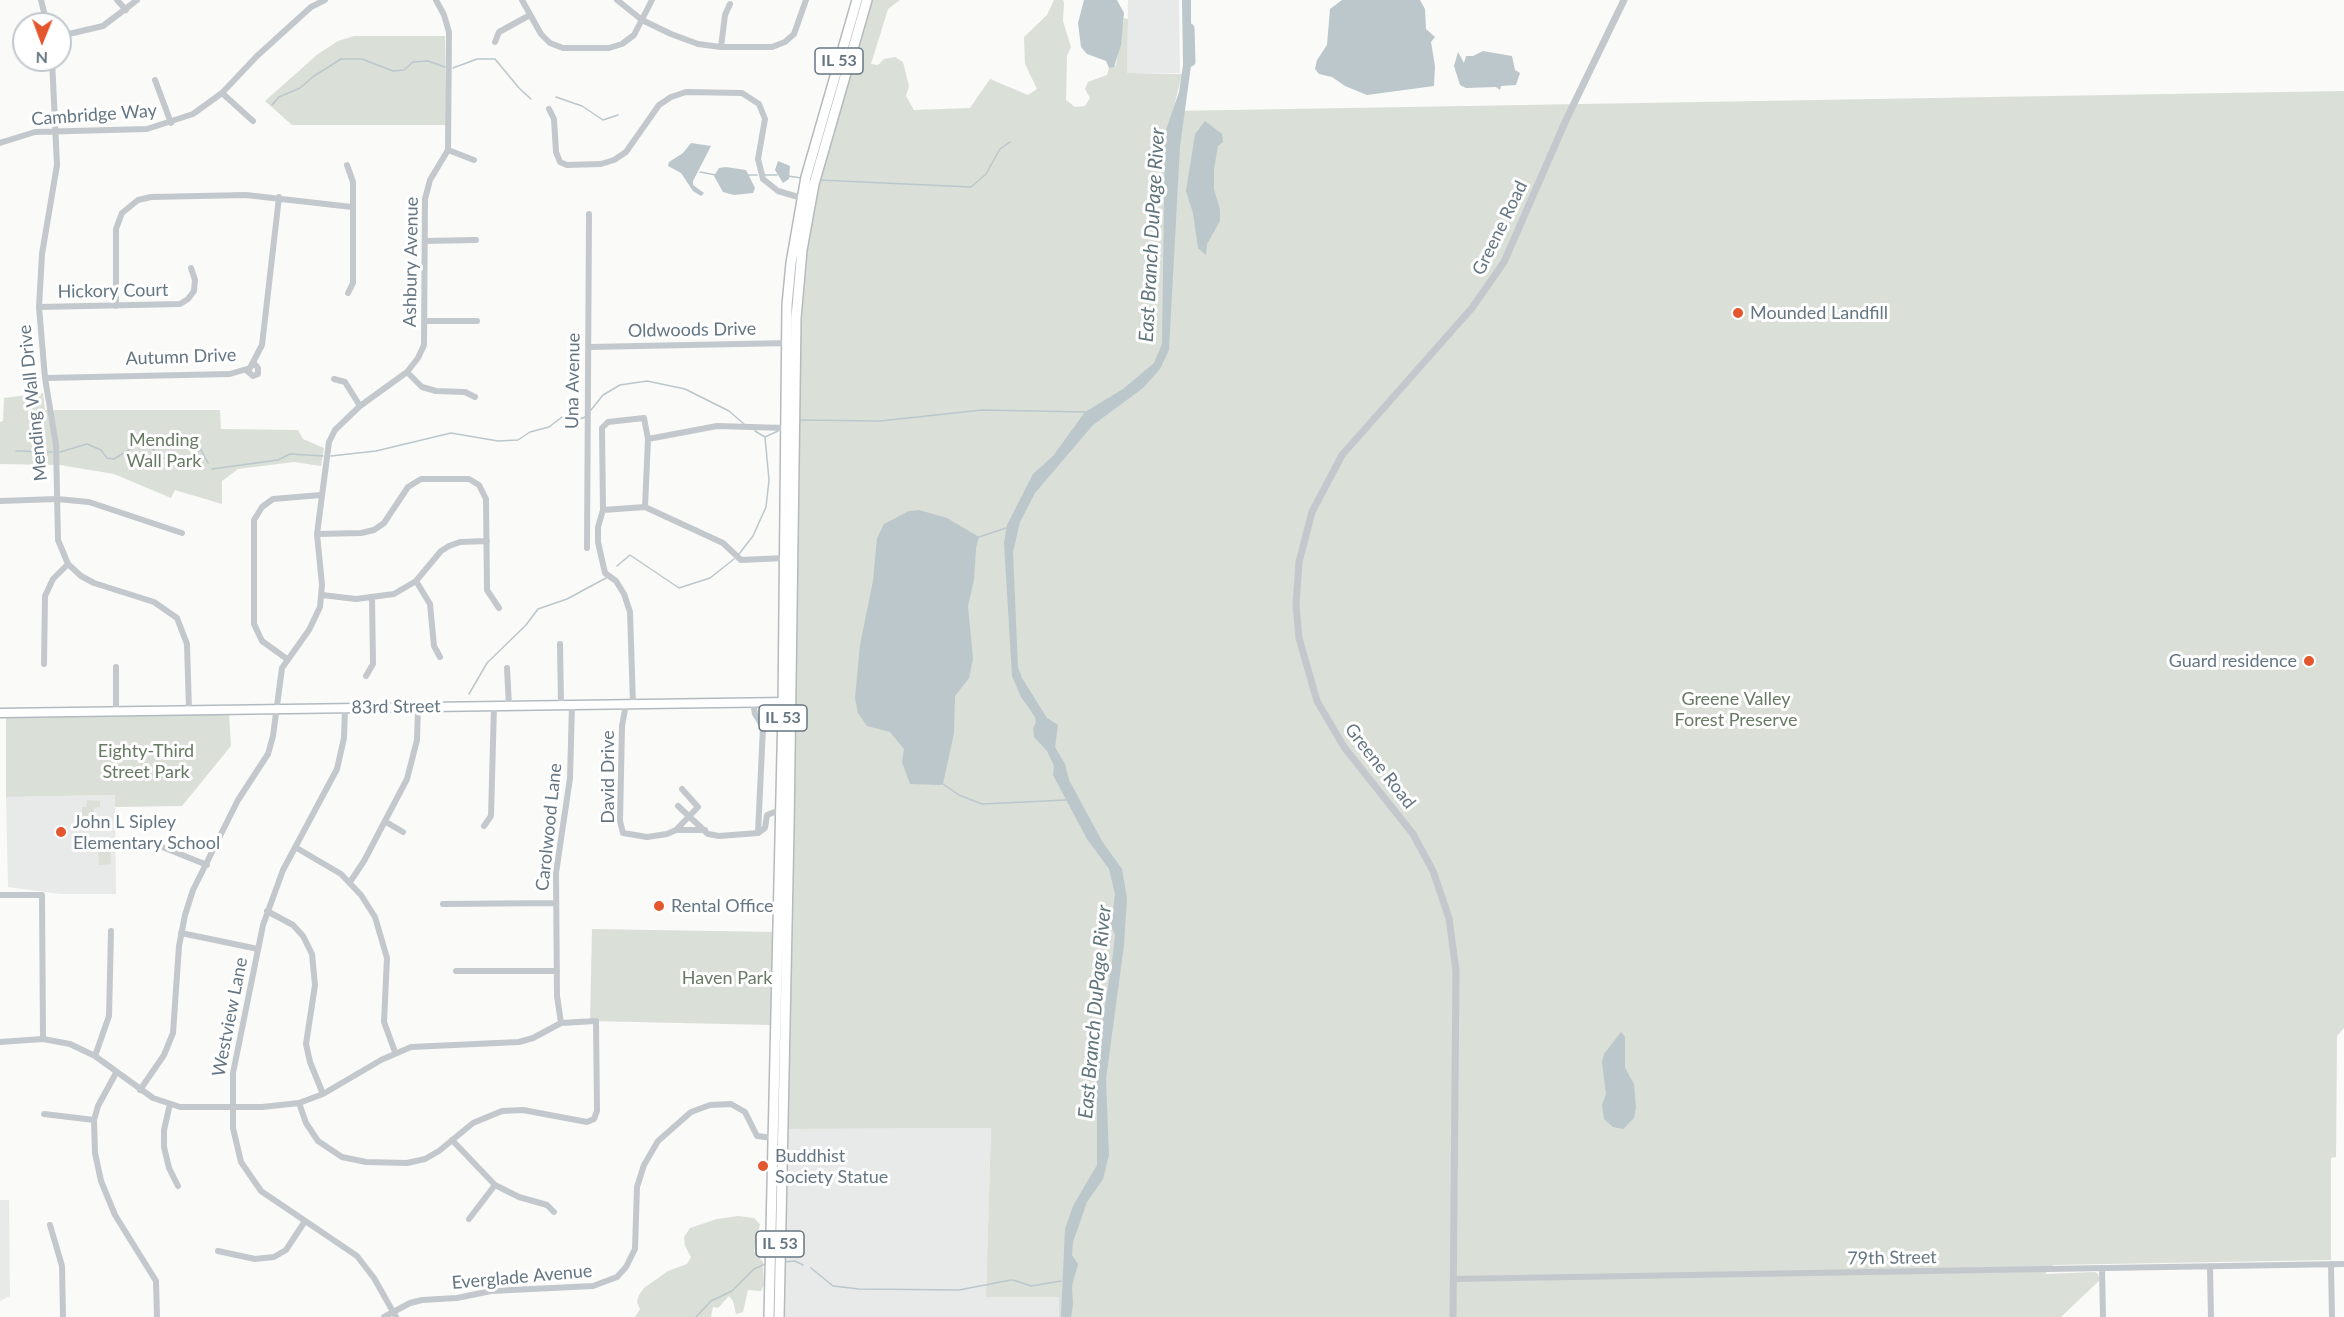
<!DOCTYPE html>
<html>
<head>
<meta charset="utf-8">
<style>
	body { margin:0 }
	#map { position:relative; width:2344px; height:1317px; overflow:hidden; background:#fafaf8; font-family:Lato,sans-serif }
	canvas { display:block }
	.north { position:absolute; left:12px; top:12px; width:60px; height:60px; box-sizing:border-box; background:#fff; border:2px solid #c1c8cd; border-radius:50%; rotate:181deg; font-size:16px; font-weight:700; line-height:24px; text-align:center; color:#657683 }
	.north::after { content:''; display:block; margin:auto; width:21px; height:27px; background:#e4572e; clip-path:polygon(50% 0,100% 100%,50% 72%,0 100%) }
</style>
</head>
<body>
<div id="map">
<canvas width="2344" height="1317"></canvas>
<div class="north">N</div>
</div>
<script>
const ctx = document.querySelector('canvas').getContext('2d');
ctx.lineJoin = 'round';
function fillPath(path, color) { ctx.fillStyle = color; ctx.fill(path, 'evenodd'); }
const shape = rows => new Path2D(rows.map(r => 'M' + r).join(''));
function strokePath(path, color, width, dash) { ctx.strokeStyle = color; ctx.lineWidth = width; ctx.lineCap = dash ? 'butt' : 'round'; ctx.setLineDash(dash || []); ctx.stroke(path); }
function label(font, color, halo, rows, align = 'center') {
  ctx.font = font + ' Lato,sans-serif'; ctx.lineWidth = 6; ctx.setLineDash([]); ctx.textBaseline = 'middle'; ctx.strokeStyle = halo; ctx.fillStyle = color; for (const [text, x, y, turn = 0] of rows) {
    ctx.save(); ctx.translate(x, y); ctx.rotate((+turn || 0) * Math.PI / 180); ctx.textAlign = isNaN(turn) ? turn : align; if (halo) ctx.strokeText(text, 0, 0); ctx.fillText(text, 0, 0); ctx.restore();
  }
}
fillPath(shape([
	[1128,0,1179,0,1180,73,1127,73],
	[115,795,116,894,60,894,8,887,6,797],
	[991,1128,986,1297,1060,1297,1059,1317,781,1317,785,1129],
	[0,1200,9,1200,10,1296,0,1301]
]), '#e8e9e9');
fillPath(shape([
	[871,0,900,0,888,9,871,64,878,65,884,59,895,57,903,62,909,86,906,96,914,110,970,108,990,79,1028,95,1037,89,1025,64,1024,37,1047,15,1054,0,1063,0,1064,3,1063,21,1071,47,1067,56,1066,100,1075,107,1085,106,1090,98,1085,89,1088,82,1107,75,1109,68,1116,65,1124,18,1128,19,1127,73,1182,74,1173,111,2344,91,2344,1028,2337,1036,2336,1157,2331,1158,2331,1260,2053,1265,2045,1274,2095,1272,2098,1274,2100,1280,2061,1317,1059,1317,1059,1297,986,1297,991,1128,785,1129,800,325,804,264,817,186],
	[354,36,445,36,446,125,292,125,265,101,318,54,338,41],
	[43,393,45,410,220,410,221,429,298,430,303,439,324,448,321,466,294,462,238,469,222,481,222,504,175,490,171,498,114,474,60,465,0,464,0,422,3,421,4,398],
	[229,714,231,746,182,806,115,807,115,795,6,797,6,717],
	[87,800,100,801,100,807,94,808,94,820,82,819,82,807,86,807],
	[98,843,110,843,111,864,99,865],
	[592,929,776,932,771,1025,590,1021],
	[738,1216,754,1218,760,1224,754,1251,763,1262,764,1285,761,1291,748,1290,743,1312,736,1314,733,1301,729,1296,718,1308,713,1307,711,1317,635,1317,640,1309,637,1302,639,1295,644,1288,668,1271,687,1264,691,1257,685,1246,684,1237,690,1228,717,1219]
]), '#dadfd7');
fillPath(shape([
	[1084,0,1117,0,1124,13,1121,45,1114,67,1109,68,1106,61,1087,54,1081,47,1078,23],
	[1182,0,1191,0,1191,66,1180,146,1169,350,1160,369,1143,388,1093,425,1035,493,1020,522,1013,552,1018,667,1022,678,1047,718,1058,725,1055,747,1065,764,1069,780,1102,841,1122,869,1127,898,1124,945,1106,1079,1109,1155,1103,1179,1087,1202,1073,1242,1072,1255,1078,1264,1072,1286,1073,1305,1071,1317,1061,1317,1065,1229,1073,1206,1097,1165,1097,1080,1091,1066,1098,1048,1112,962,1115,935,1111,926,1115,894,1109,869,1087,839,1053,775,1054,766,1047,751,1034,737,1033,728,1036,722,1035,717,1021,697,1012,676,1004,543,1007,525,1033,474,1053,456,1085,412,1123,389,1154,363,1162,344,1165,133,1179,92,1183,65],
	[1342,0,1420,0,1425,9,1426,29,1435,37,1431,42,1435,66,1434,86,1367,95,1345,86,1332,77,1319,74,1315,69,1317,60,1327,45,1330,9],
	[1483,51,1512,56,1515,70,1520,73,1516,85,1501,86,1500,90,1496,87,1466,88,1460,85,1454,66,1458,52,1464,63,1466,56,1473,56],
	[1205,121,1222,134,1223,142,1218,146,1214,169,1214,189,1220,210,1220,221,1207,244,1206,255,1198,248,1193,213,1186,191,1195,134],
	[691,143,711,146,693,181,693,185,704,193,701,196,693,191,681,173,668,166,669,162,683,153],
	[778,161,790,166,789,179,783,183,775,170],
	[726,167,746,170,755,188,753,193,734,195,723,192,714,176,719,168],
	[919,510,947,518,979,537,976,548,974,580,968,606,973,659,969,678,955,696,954,733,943,784,940,785,910,784,902,762,904,749,890,732,867,726,858,713,855,698,860,645,873,581,877,538,884,524,909,511],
	[1621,1032,1625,1037,1625,1068,1634,1084,1636,1107,1634,1118,1623,1129,1613,1127,1604,1119,1602,1105,1606,1094,1602,1062,1604,1054]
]), '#bbc7cb');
strokePath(shape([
	[453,68,477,59,495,59,519,88,531,99],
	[556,97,582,106,603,120,618,115],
	[272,105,279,97,300,88,314,76,341,59,362,59,393,71,404,70,413,62,428,61,445,67],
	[700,172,716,175],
	[748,175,757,175],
	[764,175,777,175],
	[788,176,801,178],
	[819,180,971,187,986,174,1000,149,1010,142],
	[591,410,603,395,620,385,647,381,685,389,729,411,744,424],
	[798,420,880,421,982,410,1086,412],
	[755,431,765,437,778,431],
	[16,451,52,452],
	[60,452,87,444,101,450,107,458,114,459,135,446,146,443,163,458,176,460,196,456,200,448,208,463],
	[331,456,376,451,451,433,498,441,518,440,530,432,549,427,562,417,575,421,585,417],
	[212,469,278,460,290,454,323,456],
	[979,537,1006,528],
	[739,554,753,536,766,507,769,480,765,437],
	[617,566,630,555,679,588,710,578,734,559],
	[469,694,487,663,526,625,538,609,567,599,606,578],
	[943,784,959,795,982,804,1066,800],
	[783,1262,795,1261,803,1265],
	[811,1268,833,1286,859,1289,959,1290,1011,1280],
	[1013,1280,1031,1286,1061,1281],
	[696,1317,711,1301,732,1291,754,1269,765,1264]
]), '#bbc7cb', 1.5);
strokePath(shape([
	[1190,28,1191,62]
]), '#bbc7cb', 9);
const secondary = shape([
	[0,713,788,702]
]);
const primary = shape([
	[769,1317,783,709,787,305,791,263,806,177,857,0],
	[779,1317,789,828,796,318,802,250,814,184,867,0]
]);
strokePath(secondary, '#b3babf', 11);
strokePath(primary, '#b5babe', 12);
strokePath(shape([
	[41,0,47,24],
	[117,0,126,10],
	[522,0,541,34,550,43,563,48,609,48,622,44,634,35,652,0],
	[617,0,642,20,671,34,698,44,721,47,772,47,785,42,794,34,806,0],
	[60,36,103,26,137,0],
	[495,42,499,32,530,15],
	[721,47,725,15,730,4],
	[52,60,57,165,42,254,39,307,45,378,56,445,58,540,68,564,81,576,94,583,154,602,177,618,187,644,189,710],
	[155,80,171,123],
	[222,93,253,121],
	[549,109,554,119,556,152,560,162,567,165,601,164,614,160,626,152,659,105,671,97,686,92,742,93,759,104,765,119,758,159,763,179,778,191,805,199],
	[0,143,35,132,147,129,193,114,222,93,257,56,311,7,325,0],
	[448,150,474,160],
	[347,165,353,182,353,283,348,293],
	[425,241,476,240],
	[116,306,116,229,122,213,138,200,151,197,246,195,352,207],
	[39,307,180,304,188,299,194,291,195,280,191,268],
	[425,321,477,321],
	[589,347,789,343],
	[246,370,253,376,258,374,258,368,254,363],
	[407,372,422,387,436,391,465,392,475,397],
	[45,378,230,374,250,368,262,345,279,197],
	[334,379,345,382,360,406],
	[648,439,717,426,785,428],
	[0,501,57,499,89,502,182,533],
	[603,510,645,507,723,543,741,560,784,558],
	[317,534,361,533,374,530,384,523,408,487,421,479,469,479,479,485,486,499,487,590,499,608],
	[587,548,589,214],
	[416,581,430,604,434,646,440,657],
	[322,595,356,599,394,594,416,581,441,551,449,546,460,542,487,541],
	[560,644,561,705],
	[287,659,262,641,254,624,254,520,262,507,273,499,321,495],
	[44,664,45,596,53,579,68,564],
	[507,668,509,706],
	[366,676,373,664,372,598],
	[753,702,755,714,763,727,758,833],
	[626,704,622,726,620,821,623,833,647,837,667,834,676,830,698,807,682,789],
	[633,704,630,612,624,594,616,581,605,573,598,542,598,527,603,510,602,428,608,422,644,418,648,439,645,507],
	[345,708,344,738,337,769,283,870,263,925,233,1073,233,1128,241,1162,261,1191,357,1256,374,1278,396,1317],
	[116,711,116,667],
	[678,806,708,834,719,836,758,833,765,828,767,815,780,810],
	[386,822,403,832],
	[484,826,491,816,494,706],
	[676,830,705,830],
	[155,844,207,865],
	[295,847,341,874,361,895,375,917,387,958,384,1022,395,1052],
	[350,882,364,861,407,779,417,740,418,707],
	[0,895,42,895,43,1039],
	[443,904,556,903],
	[267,911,293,925,303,936,312,954,315,985,306,1044,310,1062,323,1094],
	[181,933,258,949],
	[456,971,557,971],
	[561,1023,557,996,556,873,570,778,572,705],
	[0,1042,43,1039,70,1044,95,1056,153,1098,180,1107,262,1107,299,1103,323,1094,381,1060,411,1047,519,1042,533,1038,561,1023,596,1021,597,1111,594,1119,587,1122,523,1110,502,1111,473,1123,439,1151,425,1159,407,1163,366,1162,342,1157,318,1141,306,1123,299,1103],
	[95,1056,109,1016,111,931],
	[116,1073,98,1106,94,1120,95,1153,101,1181,115,1215,156,1281,157,1317],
	[140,1090,164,1055,173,1033,179,946,185,915,193,890,238,800,268,754,273,736,282,668,309,630,320,607,322,585,317,534,329,442,335,430,360,406,407,372,418,358,424,345,425,199,430,180,448,150,449,32,444,15,436,0],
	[170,1104,164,1130,164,1147,169,1168,178,1186],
	[44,1114,94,1120],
	[452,1140,495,1185,519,1197,547,1205,554,1212],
	[469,1219,495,1185],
	[50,1225,62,1266,63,1317],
	[218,1251,255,1259,274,1257,286,1250,305,1221],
	[2331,1264,2332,1317],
	[2210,1267,2211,1317],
	[2102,1268,2103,1317],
	[1453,1279,2344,1264],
	[384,1317,410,1303,422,1300,457,1298,491,1291,593,1286,617,1277,626,1267,635,1249,637,1187,644,1165,658,1141,691,1112,710,1105,731,1104,745,1112,757,1136,781,1139]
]), '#c3c8cc', 6);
strokePath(shape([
	[1453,1317,1456,971,1449,918,1433,871,1413,834,1344,747,1317,701,1299,638,1296,605,1299,562,1312,512,1342,455,1472,308,1504,262,1566,120,1624,0]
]), '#c3c8cc', 7);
strokePath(secondary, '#fff', 8);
strokePath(primary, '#fff', 9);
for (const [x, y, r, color] of [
	[1738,313,6,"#e4572e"],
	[2309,661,6,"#e4572e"],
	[61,832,6,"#e4572e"],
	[659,906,6,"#e4572e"],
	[763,1166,6,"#e4572e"]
]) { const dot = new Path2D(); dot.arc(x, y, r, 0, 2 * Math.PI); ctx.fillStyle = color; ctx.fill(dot); strokePath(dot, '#fff', 2); }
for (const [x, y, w] of [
	[839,61,48],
	[783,718,48],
	[780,1244,48]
]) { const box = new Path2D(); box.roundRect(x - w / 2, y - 13, w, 26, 4.5); ctx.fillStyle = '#fff'; ctx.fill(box); strokePath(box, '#657683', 1.5); }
label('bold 16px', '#657683', null, [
	["IL 53",839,61],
	["IL 53",783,718],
	["IL 53",780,1244]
]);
label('18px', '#657683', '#fff', [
	["Cambridge Way",94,115,-4],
	["Greene Road",1500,228,-64],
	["Ashbury Avenue",411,262,-89],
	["Hickory Court",113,291,-1],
	["Oldwoods Drive",692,330,-1],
	["Autumn Drive",181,357,-2],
	["Una Avenue",573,381,-89],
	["Mending Wall Drive",33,403,-96],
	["83rd Street",396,707,-1],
	["Greene Road",1380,766,52],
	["David Drive",608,777,-90],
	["Carolwood Lane",549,827,-84],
	["Westview Lane",230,1017,-79],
	["79th Street",1892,1258,-1],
	["Everglade Avenue",522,1277,-5]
]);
label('18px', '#657683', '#fff', [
	["Mounded Landfill",1750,313],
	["Guard residence",2297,661,"right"],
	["John L Sipley",73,822],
	["Elementary School",73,843],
	["Rental Office",671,906],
	["Buddhist",775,1156],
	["Society Statue",775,1177]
], 'left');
label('18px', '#687a64', '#fff', [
	["Mending",164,440],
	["Wall Park",164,461],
	["Greene Valley",1736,699],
	["Forest Preserve",1736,720],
	["Eighty-Third",146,751],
	["Street Park",146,772],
	["Haven Park",727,978]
]);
label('italic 20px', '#60757c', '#fff', [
	["East Branch DuPage River",1152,235,-87],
	["East Branch DuPage River",1095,1012,-85]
]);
</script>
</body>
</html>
